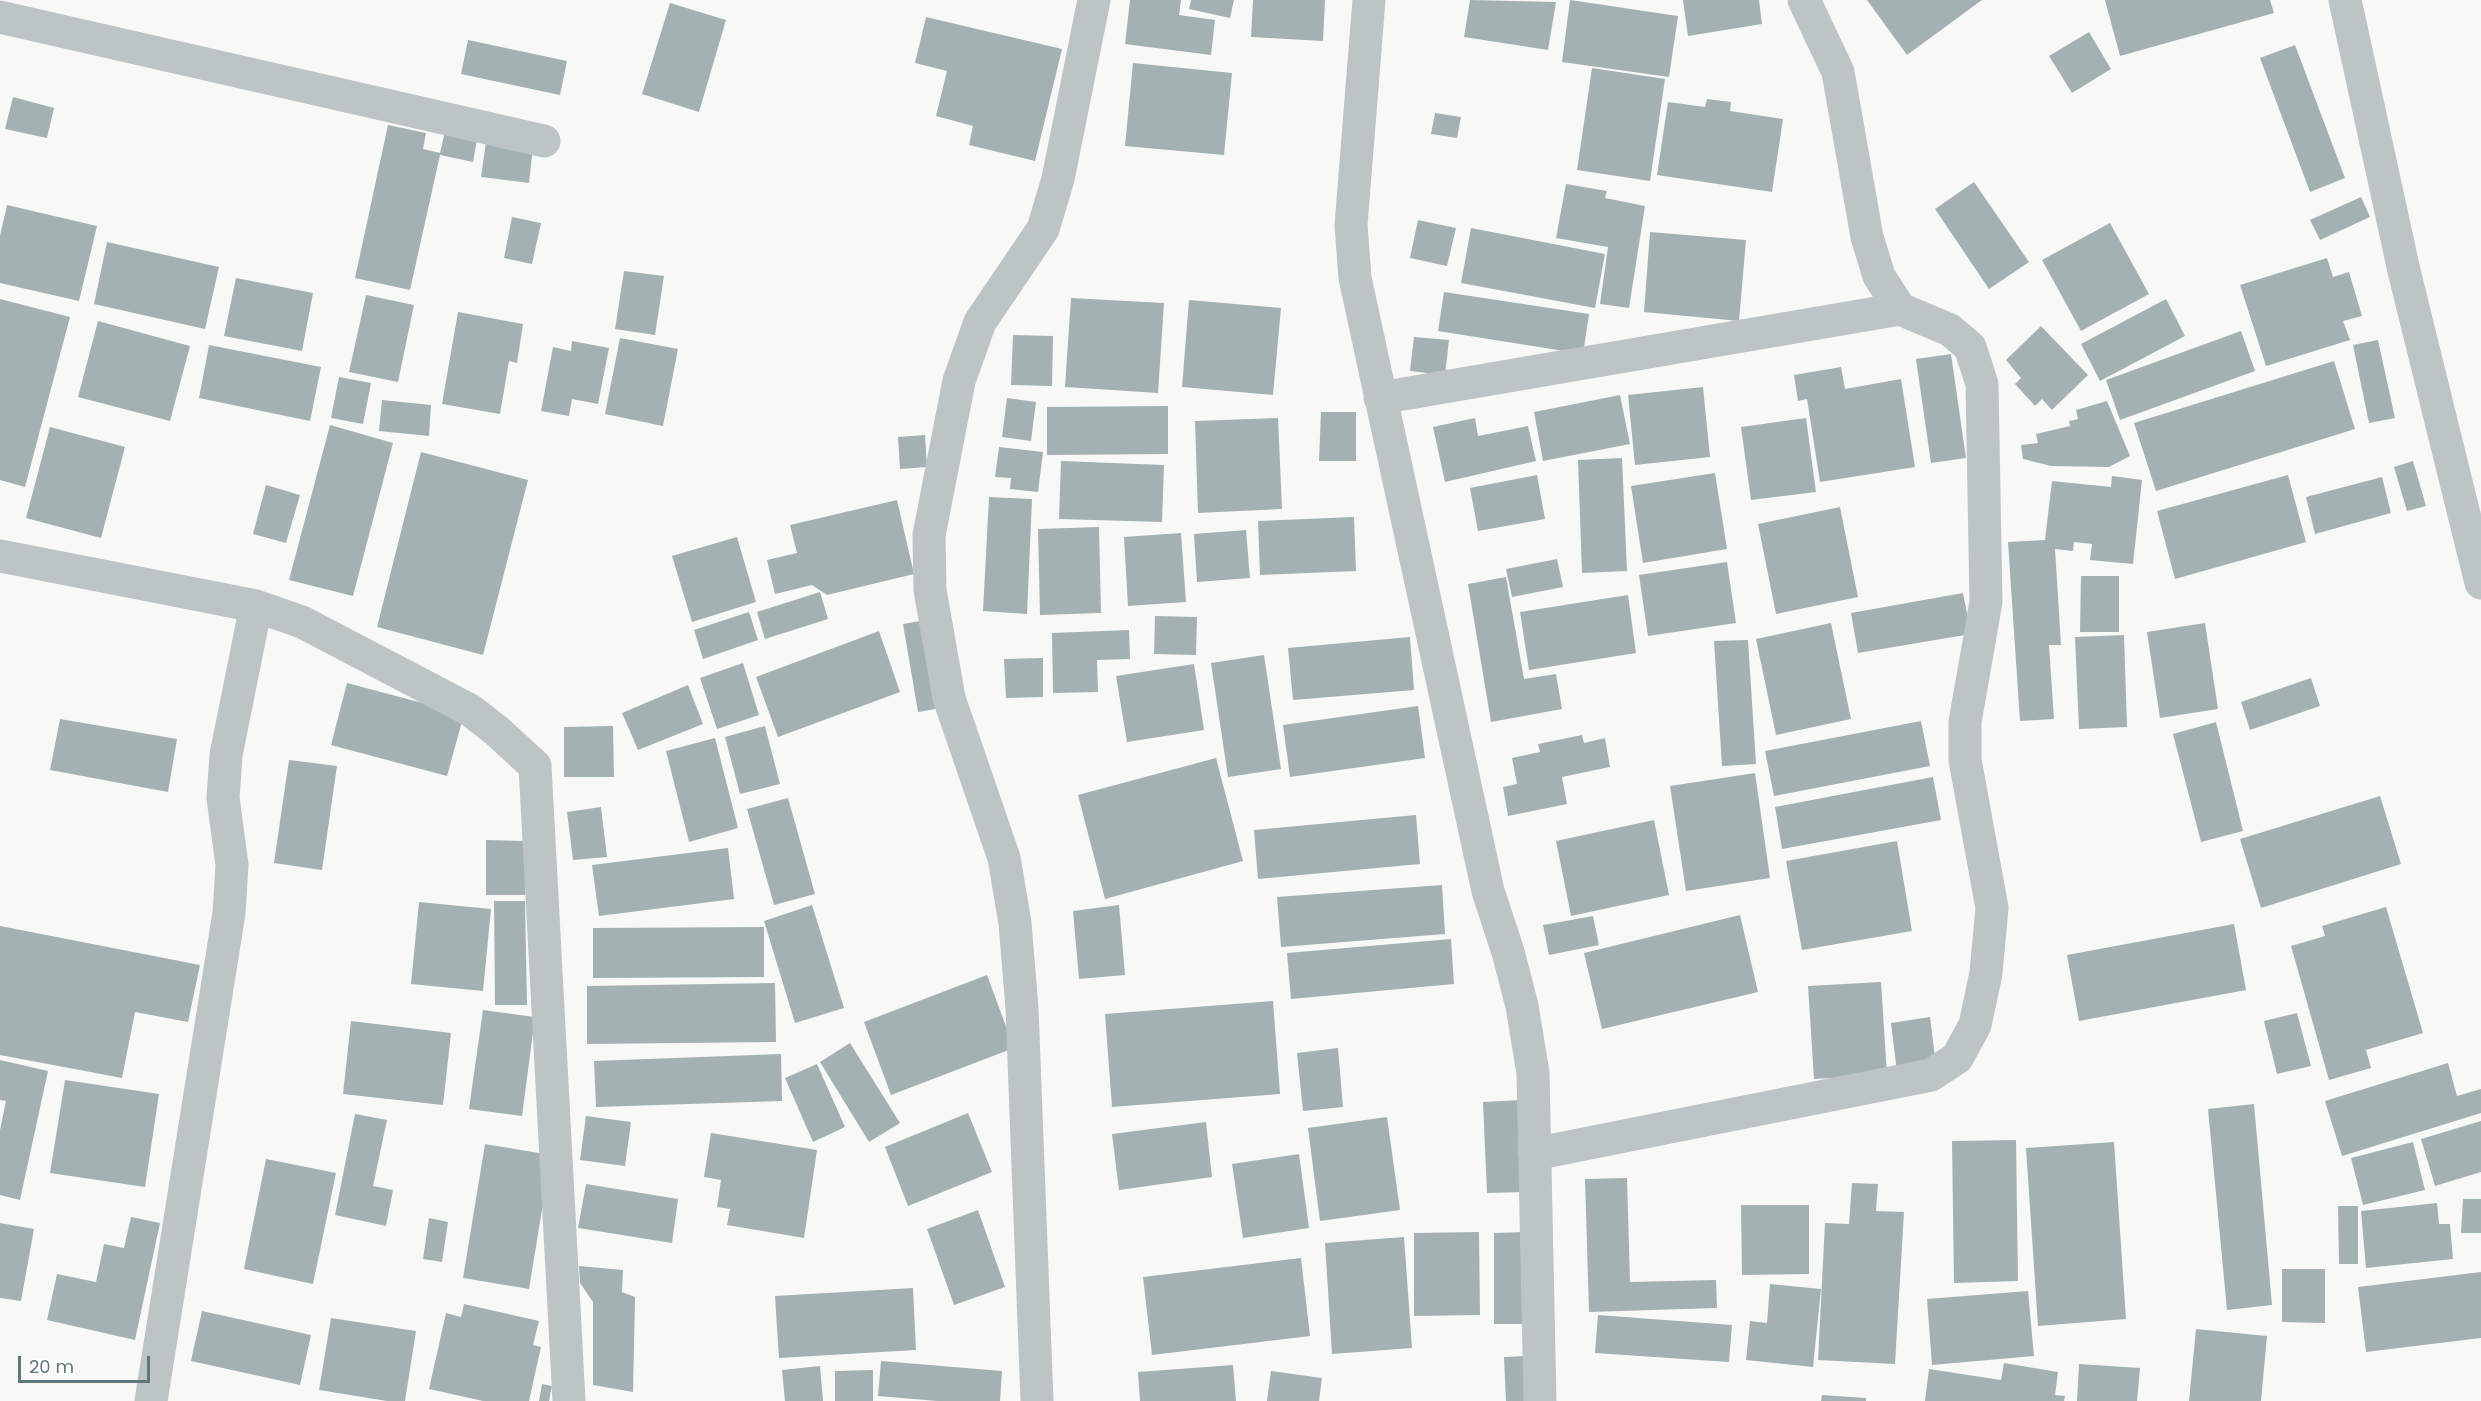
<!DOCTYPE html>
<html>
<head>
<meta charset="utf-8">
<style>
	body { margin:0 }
	#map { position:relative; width:2481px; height:1401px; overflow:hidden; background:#f8f8f6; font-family:Poppins,sans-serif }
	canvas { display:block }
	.scale { position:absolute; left:18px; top:1356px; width:132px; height:27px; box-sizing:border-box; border:3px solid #5f767a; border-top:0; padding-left:8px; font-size:18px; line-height:21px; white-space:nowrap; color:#5f767a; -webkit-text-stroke:4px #fff; paint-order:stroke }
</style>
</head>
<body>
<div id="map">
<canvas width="2481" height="1401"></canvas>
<div class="scale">20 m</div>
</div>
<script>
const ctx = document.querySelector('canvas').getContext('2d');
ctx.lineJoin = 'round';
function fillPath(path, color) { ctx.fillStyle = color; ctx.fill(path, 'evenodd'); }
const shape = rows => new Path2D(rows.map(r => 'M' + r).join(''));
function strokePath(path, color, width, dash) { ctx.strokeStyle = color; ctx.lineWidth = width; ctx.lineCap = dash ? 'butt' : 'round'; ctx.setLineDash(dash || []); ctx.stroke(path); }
fillPath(shape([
	[1130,0,1181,0,1179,15,1215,20,1211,55,1125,44],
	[1191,0,1234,0,1230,18,1189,9],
	[1253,0,1325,0,1323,41,1251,37],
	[1470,0,1556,2,1548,50,1464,37],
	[1570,0,1678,16,1669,77,1562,62],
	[1683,0,1759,0,1762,24,1688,36],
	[1867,0,1982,0,1907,55],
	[2105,0,2270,0,2274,13,2120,56],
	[670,3,726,20,699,112,642,94],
	[926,17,1062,49,1035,161,969,145,973,126,936,116,947,71,915,63],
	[2089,32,2111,69,2072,93,2049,56],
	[468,40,567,61,560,95,461,74],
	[2295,45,2345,178,2310,192,2260,58],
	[1133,63,1232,73,1224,155,1125,146],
	[1592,68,1665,79,1650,181,1577,170],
	[13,97,54,108,47,138,5,129],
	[1707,99,1731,102,1730,111,1783,119,1772,192,1657,175,1668,102,1705,107],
	[1435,113,1461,117,1457,138,1431,134],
	[388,125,426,133,423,149,440,153,446,127,478,134,473,162,440,155,410,290,355,278],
	[486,142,533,147,529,183,481,177],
	[1974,182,2029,262,1989,289,1935,209],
	[1566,184,1607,191,1605,198,1645,206,1629,308,1600,304,1608,247,1556,238],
	[2361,197,2370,217,2320,240,2310,220],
	[7,205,97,226,79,301,0,283,0,236],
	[512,217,541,223,532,264,504,258],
	[1418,220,1456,228,1447,266,1410,258],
	[2110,223,2149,294,2081,331,2042,260],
	[1471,228,1605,254,1595,308,1461,283],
	[1650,232,1746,240,1739,321,1644,312],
	[107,242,219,267,205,329,94,304],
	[2327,258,2333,277,2349,272,2362,316,2343,321,2350,340,2266,366,2240,285],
	[624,271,664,276,655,335,615,329],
	[236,278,313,293,302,351,224,336],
	[1444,292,1589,314,1583,354,1438,331],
	[366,295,414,305,398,382,349,372],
	[1071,298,1164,303,1158,393,1065,387],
	[0,299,70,317,25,487,0,480],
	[2166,299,2185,336,2100,381,2081,344],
	[1189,300,1281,308,1273,395,1182,387],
	[458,312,523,324,517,363,509,361,500,414,442,404],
	[98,321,190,346,170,421,78,397],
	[2041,326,2088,375,2052,410,2042,399,2035,406,2015,384,2021,378,2006,360],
	[2241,331,2255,371,2120,420,2106,380],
	[1013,335,1053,336,1052,386,1011,385],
	[1414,337,1449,340,1445,375,1410,371],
	[620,338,678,349,663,426,605,414],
	[2378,340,2395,418,2369,423,2353,345],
	[572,341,609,348,598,404,572,399,569,416,541,411,553,347,571,351],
	[209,345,321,367,310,421,199,398],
	[1951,354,1966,458,1931,463,1916,359],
	[2334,361,2355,429,2156,491,2134,423],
	[1841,367,1845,389,1901,379,1915,467,1820,482,1807,399,1798,401,1794,375],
	[339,377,371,383,363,424,331,418],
	[1703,387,1710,457,1635,465,1628,395],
	[1620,395,1630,444,1543,461,1534,412],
	[1007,398,1036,402,1031,441,1002,437],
	[382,400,431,405,429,436,379,431],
	[2107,401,2130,456,2109,467,2051,466,2023,459,2021,445,2038,443,2036,434,2070,426,2069,421,2078,419,2076,410],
	[1168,406,1168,454,1047,455,1047,407],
	[1321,412,1356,412,1356,461,1319,461],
	[1278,418,1282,509,1198,513,1195,421],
	[1475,418,1478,436,1528,426,1536,461,1445,482,1433,427],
	[1806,418,1816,492,1751,500,1741,427],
	[330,425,393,443,353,596,289,580],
	[50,427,125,447,101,538,26,518],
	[925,435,927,467,900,469,898,437],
	[999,447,1043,452,1038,492,1010,489,1011,478,995,477],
	[421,452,528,480,483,655,377,627],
	[1622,458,1627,571,1582,573,1578,460],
	[1061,461,1164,465,1162,522,1059,519],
	[2413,461,2426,506,2407,511,2394,467],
	[1715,473,1727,549,1643,563,1631,486],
	[1537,475,1545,519,1478,531,1470,488],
	[2288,475,2306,542,2175,579,2157,511],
	[2112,476,2142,480,2133,564,2090,560,2092,544,2074,542,2073,551,2055,549,2061,645,2049,645,2054,719,2020,721,2008,542,2045,540,2052,481,2111,487],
	[2382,477,2391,513,2315,534,2306,497],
	[266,485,300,495,286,543,253,534],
	[989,497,1032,499,1027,614,983,611],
	[897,500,914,574,827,595,812,585,775,594,767,560,797,553,790,525],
	[1840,507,1858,597,1776,614,1758,524],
	[1354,517,1356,571,1260,575,1258,521],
	[1099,527,1101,613,1040,615,1038,529],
	[1246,530,1250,578,1197,582,1194,534],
	[1181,533,1186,602,1128,606,1124,537],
	[737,537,756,602,692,622,672,556],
	[1557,559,1563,587,1512,597,1506,569],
	[1727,562,1736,623,1648,636,1639,575],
	[2081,576,2119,576,2119,632,2080,632],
	[1506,577,1524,679,1556,674,1562,709,1491,722,1468,584],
	[820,592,828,619,765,639,757,612],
	[1963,593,1971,634,1858,653,1851,613],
	[1628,595,1636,653,1529,670,1520,612],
	[749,612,758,640,703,659,694,630],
	[1155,616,1197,617,1196,655,1154,654],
	[926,620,941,708,918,712,903,624],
	[1831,623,1851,719,1776,735,1756,639],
	[2205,623,2218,709,2160,718,2147,632],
	[1129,630,1130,659,1097,660,1098,692,1053,693,1052,633],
	[879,631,900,692,778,737,756,677],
	[2124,635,2127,727,2079,729,2075,637],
	[1410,637,1414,690,1293,700,1288,648],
	[1748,640,1756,764,1722,766,1714,641],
	[1264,655,1281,769,1228,777,1211,663],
	[1043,658,1043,697,1006,698,1004,659],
	[743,663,759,715,717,729,700,678],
	[1194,664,1204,730,1127,742,1116,676],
	[2311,678,2320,706,2250,730,2241,702],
	[347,683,464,714,447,776,331,745],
	[688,685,703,724,638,750,622,713],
	[1418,706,1425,758,1290,777,1283,725],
	[60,719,177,739,168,792,50,770],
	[1921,721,1930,766,1774,796,1765,751],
	[2216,722,2243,831,2201,842,2173,734],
	[613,726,614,777,564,777,564,727],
	[765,726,780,784,740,794,725,737],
	[1582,735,1584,743,1605,738,1610,767,1562,777,1567,804,1508,816,1503,787,1517,784,1512,758,1540,752,1538,744],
	[715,738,738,828,689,842,666,751],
	[1216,758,1243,861,1105,899,1078,795],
	[289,760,337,766,322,870,274,863],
	[1755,773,1770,878,1686,891,1670,786],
	[1933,777,1941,820,1782,849,1775,807],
	[2380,796,2401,864,2261,908,2240,839],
	[788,798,815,894,774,905,747,809],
	[601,807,607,857,573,860,567,812],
	[1416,815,1420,864,1258,879,1254,830],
	[1654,820,1669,895,1571,916,1556,841],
	[486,840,525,841,525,895,486,895],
	[1897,841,1912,931,1802,950,1786,861],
	[728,848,734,899,599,916,592,865],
	[1442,885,1445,934,1281,947,1277,897],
	[494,901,525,901,527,1005,495,1005],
	[419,902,491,909,483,991,411,984],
	[812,905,844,1008,795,1023,764,921],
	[1119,905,1125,975,1079,979,1073,911],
	[2386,907,2423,1033,2366,1050,2371,1068,2329,1080,2291,946,2325,936,2322,926],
	[1740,915,1758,992,1602,1029,1584,953],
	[1593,916,1599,945,1549,955,1543,925],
	[2234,924,2246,990,2079,1021,2067,955],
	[0,926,200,965,188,1022,135,1012,122,1078,0,1055],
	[764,927,764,977,593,978,593,928],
	[1451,939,1454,984,1291,999,1287,953],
	[987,975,1014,1048,891,1095,864,1022],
	[1881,982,1887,1075,1814,1079,1808,986],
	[775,983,776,1042,587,1044,587,986],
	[1273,1001,1280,1094,1112,1107,1105,1014],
	[483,1010,535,1017,522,1116,469,1109],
	[2297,1013,2311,1066,2277,1074,2264,1021],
	[1930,1017,1936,1066,1897,1072,1891,1023],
	[351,1021,451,1033,443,1105,343,1094],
	[850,1043,900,1123,869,1142,820,1062],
	[1338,1048,1343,1107,1303,1111,1297,1053],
	[781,1054,782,1101,596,1107,594,1061],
	[0,1060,48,1071,20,1200,0,1195,0,1130,6,1101,0,1100],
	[2448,1063,2457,1096,2481,1089,2481,1113,2342,1156,2325,1101],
	[817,1064,845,1127,813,1142,785,1078],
	[65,1080,159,1094,145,1187,50,1173],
	[1522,1100,1526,1192,1487,1193,1483,1102],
	[2254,1104,2272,1305,2227,1310,2208,1109],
	[968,1113,992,1172,908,1206,885,1147],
	[355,1114,387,1120,373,1186,393,1190,386,1226,335,1215],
	[586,1116,631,1122,625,1166,580,1160],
	[1387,1117,1400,1210,1320,1221,1308,1128],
	[2481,1121,2481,1172,2435,1186,2421,1139],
	[1206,1122,1212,1177,1119,1190,1112,1134],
	[711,1133,817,1150,804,1238,727,1225,730,1209,717,1207,721,1180,704,1177],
	[2016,1140,2018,1281,1954,1283,1952,1141],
	[2114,1142,2126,1319,2038,1326,2026,1148],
	[2413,1142,2425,1190,2363,1205,2351,1158],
	[485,1144,551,1155,529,1289,463,1278],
	[1299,1154,1309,1228,1243,1238,1232,1164],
	[266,1159,336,1173,313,1284,244,1269],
	[1627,1178,1630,1282,1716,1280,1717,1308,1589,1312,1585,1179],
	[1852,1183,1878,1184,1876,1211,1904,1212,1895,1364,1818,1360,1825,1223,1849,1224],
	[586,1184,678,1199,672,1243,578,1228],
	[2463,1199,2481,1199,2481,1233,2461,1233],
	[2437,1203,2439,1224,2450,1224,2453,1259,2366,1268,2361,1211],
	[1741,1205,1809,1205,1809,1274,1742,1275],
	[2338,1206,2358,1206,2358,1264,2339,1264],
	[978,1210,1005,1287,954,1305,927,1229],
	[131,1217,160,1223,135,1340,47,1320,57,1274,96,1282,104,1244,124,1248],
	[429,1218,448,1222,442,1262,423,1259],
	[0,1223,34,1229,21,1301,0,1298],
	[1479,1232,1480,1315,1414,1316,1414,1233],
	[1527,1232,1527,1324,1494,1324,1494,1233],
	[1404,1237,1412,1348,1332,1354,1325,1243],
	[1301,1258,1310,1336,1152,1355,1143,1277],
	[579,1266,623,1270,622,1292,635,1297,633,1392,593,1385,593,1302,580,1283],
	[2282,1269,2325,1269,2325,1323,2282,1322],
	[2481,1272,2481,1338,2366,1352,2358,1287],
	[1770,1284,1821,1289,1813,1367,1746,1360,1750,1321,1767,1323],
	[913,1288,916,1350,779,1358,775,1296],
	[2028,1291,2034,1356,1932,1365,1927,1299],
	[464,1304,539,1321,533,1345,541,1347,529,1401,483,1401,429,1389,446,1313,461,1317],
	[202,1311,311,1335,300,1385,191,1361],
	[1598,1315,1732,1325,1729,1362,1595,1353],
	[331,1318,416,1331,405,1401,387,1401,319,1390],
	[2196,1329,2267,1336,2261,1401,2189,1401],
	[1526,1356,1528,1401,1506,1401,1504,1357],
	[881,1361,1002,1371,1000,1401,937,1401,878,1396],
	[2004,1363,2058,1372,2055,1395,2065,1396,2064,1401,1925,1401,1929,1369,2001,1380],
	[2079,1364,2140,1368,2137,1401,2077,1401],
	[1233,1365,1236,1401,1140,1401,1138,1372],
	[820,1366,823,1401,785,1401,782,1370],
	[873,1370,873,1401,835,1401,835,1371],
	[1271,1371,1322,1378,1319,1401,1267,1401],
	[542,1384,552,1386,549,1401,539,1401],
	[1822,1395,1866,1398,1866,1401,1821,1401]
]), '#a4b1b3');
strokePath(shape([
	[1369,0,1351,225,1355,278,1488,891,1508,952,1522,1006,1533,1073,1540,1401],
	[2345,0,2404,271,2481,583],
	[0,17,544,141],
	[1380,398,1900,309],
	[0,556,256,606,302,622,470,710,497,731,535,766,569,1401],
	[1534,1154,1931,1075,1957,1058,1975,1025,1986,973,1992,908,1965,760,1965,722,1986,602,1982,384,1970,347,1950,330,1900,309,1879,276,1867,237,1838,72,1804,0],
	[151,1401,229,913,232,865,223,798,226,755,256,606],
	[1037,1401,1022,1008,1015,923,1004,858,949,698,930,590,929,535,959,381,980,322,1043,229,1058,179,1094,0]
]), '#bdc4c6', 33);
</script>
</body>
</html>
